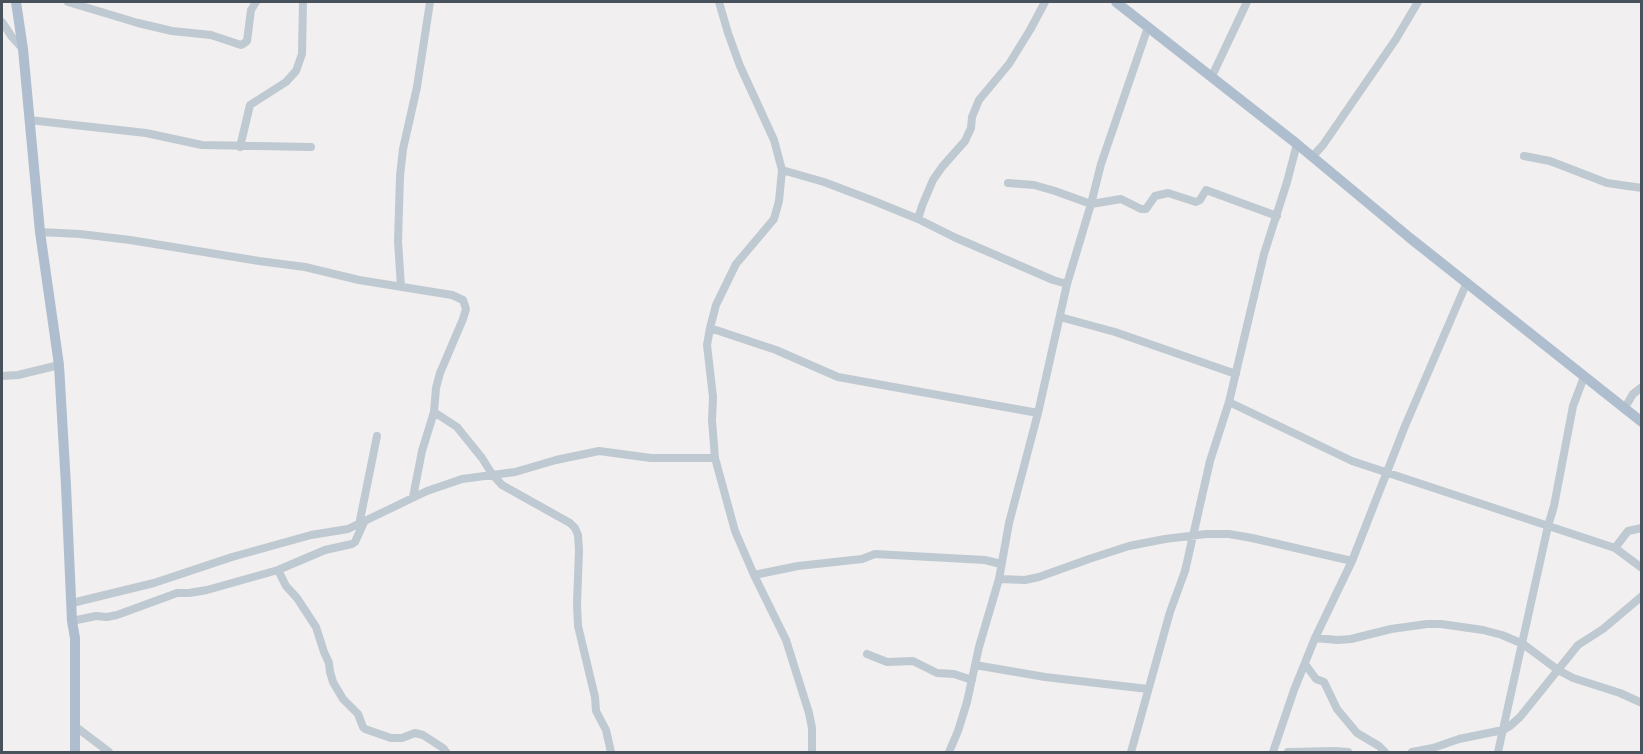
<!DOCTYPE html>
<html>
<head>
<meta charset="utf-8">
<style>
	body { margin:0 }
	#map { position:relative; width:1643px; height:754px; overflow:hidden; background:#f1efef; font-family:"Golos Text",sans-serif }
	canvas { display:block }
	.frame { position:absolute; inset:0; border:3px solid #47525c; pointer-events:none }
</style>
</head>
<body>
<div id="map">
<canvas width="1643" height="754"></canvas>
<div class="frame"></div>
</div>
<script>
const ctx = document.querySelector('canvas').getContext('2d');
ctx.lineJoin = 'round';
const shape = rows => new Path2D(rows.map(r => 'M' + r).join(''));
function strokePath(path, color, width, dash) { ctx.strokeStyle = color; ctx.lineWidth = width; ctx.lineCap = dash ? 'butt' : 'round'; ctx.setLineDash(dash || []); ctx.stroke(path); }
strokePath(shape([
	[68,2,138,23,172,31,211,35,241,45,243,44,247,41,251,10,256,2],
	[719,2,728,33,740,66,774,140,782,170,779,201,774,219,736,264,716,305,710,328,707,345,713,397,712,420,715,458,735,531,754,575,786,640,809,713,812,728,812,752],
	[2,22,12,37,23,49],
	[1212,76,1247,2],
	[29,120,146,133,202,145,311,147],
	[240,147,250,105,286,82,296,71,302,54,303,2],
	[1524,156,1550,161,1607,183,1642,188],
	[1312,157,1323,145,1396,39,1418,2],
	[782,170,824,182,874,201,918,219,954,237,1053,280,1067,284],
	[1008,183,1034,185,1055,191,1091,204,1121,199,1141,209,1146,209,1155,196,1168,193,1196,202,1200,200,1206,190,1277,216],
	[918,219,922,206,933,180,942,167,965,141,971,128,972,117,979,100,1009,64,1030,30,1045,2],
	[40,232,80,234,130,240,259,261,305,267,359,280,452,295,463,300,466,309,463,319,440,373,436,388,434,412,422,451,413,497],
	[401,287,398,241,400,176,403,149,417,87,430,2],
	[1060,317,1115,332,1236,374],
	[710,328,776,350,838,377,1038,413],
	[2,376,18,375,59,365],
	[1229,402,1352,461,1615,548,1642,568],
	[1624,409,1633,394,1642,387],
	[434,412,457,427,482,458,492,474,502,485,570,523,575,528,578,535,579,550,577,604,578,626,595,697,596,711,606,730,611,752],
	[359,525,377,436],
	[1615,548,1628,531,1642,528],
	[278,570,286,586,297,598,316,627,324,652,329,663,330,672,333,682,343,699,358,714,363,727,365,729,391,738,402,738,415,733,423,735,443,748,446,752],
	[754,575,798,566,862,559,875,554,985,560,1001,564],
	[999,579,1025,580,1039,577,1089,559,1129,546,1165,539,1206,534,1229,534,1252,538,1352,561],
	[72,603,154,583,232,557,311,535,348,529,427,491,462,479,515,472,556,460,599,451,651,458,715,458],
	[72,621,96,616,107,617,117,615,177,593,189,593,207,590,278,570,325,550,352,544,355,542,364,522],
	[1315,638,1338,640,1351,639,1391,629,1427,624,1441,624,1483,630,1502,635,1523,644,1558,670,1573,678,1620,693,1642,703],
	[867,654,887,662,913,661,937,673,954,674,972,680],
	[1305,664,1316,679,1324,682,1337,709,1357,733,1379,746,1385,752],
	[975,665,1045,677,1148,689],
	[76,727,109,752],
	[949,752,958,731,967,702,979,647,999,579,1009,523,1038,413,1067,284,1091,204,1101,164,1148,27],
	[1131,752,1170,612,1185,571,1210,461,1229,402,1264,254,1287,182,1297,144],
	[1273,752,1294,690,1315,638,1352,561,1405,426,1467,282],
	[1288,752,1335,751,1348,752],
	[1412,752,1433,748,1459,739,1503,730,1510,726,1520,717,1578,645,1603,629,1642,596],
	[1498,752,1548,526,1554,506,1573,406,1584,377]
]), '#bfc9d1', 8);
strokePath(shape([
	[16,2,23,49,40,232,59,365,66,486,72,621,75,638,75,752],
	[1116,2,1297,144,1410,238,1642,422]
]), '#aebece', 10);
</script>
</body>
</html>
